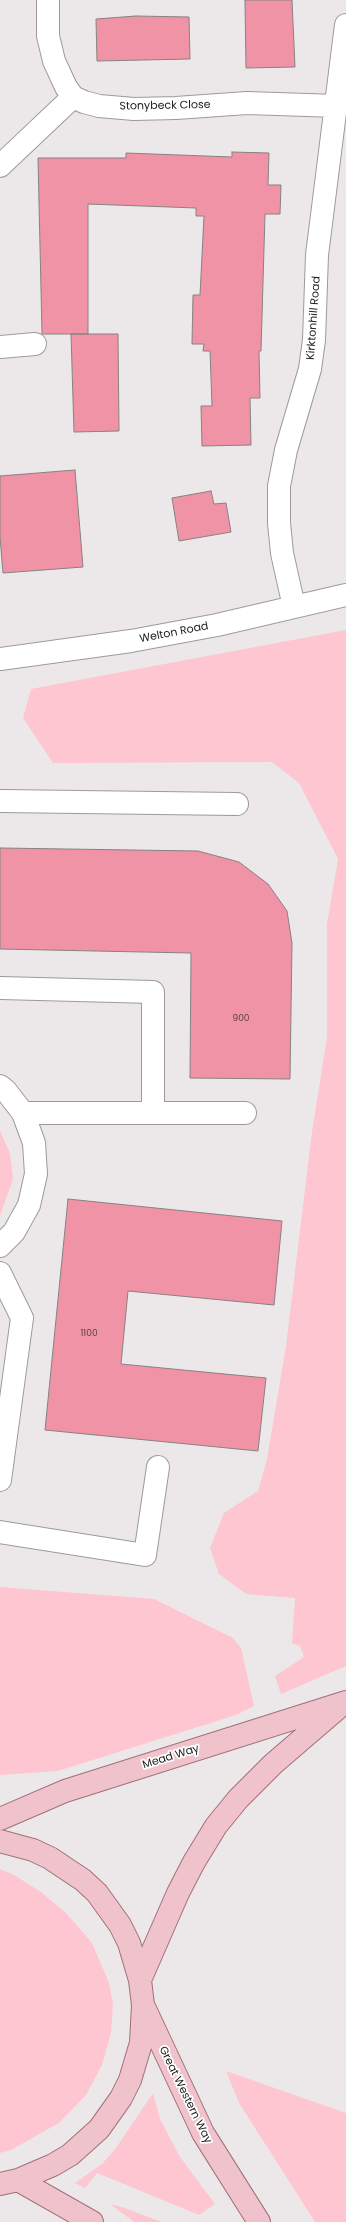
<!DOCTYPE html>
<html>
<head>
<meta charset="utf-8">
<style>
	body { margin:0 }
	canvas { display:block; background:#ece8e9 }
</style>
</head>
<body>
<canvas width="346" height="2222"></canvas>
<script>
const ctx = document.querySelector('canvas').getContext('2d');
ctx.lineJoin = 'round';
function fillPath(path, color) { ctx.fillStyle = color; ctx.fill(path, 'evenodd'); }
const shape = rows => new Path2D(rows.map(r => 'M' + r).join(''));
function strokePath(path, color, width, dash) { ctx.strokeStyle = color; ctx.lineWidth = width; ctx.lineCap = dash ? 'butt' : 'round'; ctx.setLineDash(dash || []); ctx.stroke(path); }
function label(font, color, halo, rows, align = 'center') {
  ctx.font = font + ' Poppins,sans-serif'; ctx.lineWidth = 3.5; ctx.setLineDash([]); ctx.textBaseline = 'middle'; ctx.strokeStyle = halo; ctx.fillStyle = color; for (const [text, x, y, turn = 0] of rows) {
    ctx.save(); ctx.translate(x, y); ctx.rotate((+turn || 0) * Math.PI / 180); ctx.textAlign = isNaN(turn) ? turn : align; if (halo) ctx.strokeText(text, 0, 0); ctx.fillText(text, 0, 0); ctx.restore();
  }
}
fillPath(shape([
	[346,630,346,1666,281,1694,275,1676,304,1657,300,1646,292,1643,295,1598,246,1594,219,1574,210,1548,224,1513,258,1491,267,1459,286,1346,312,1132,327,1037,327,924,338,859,299,783,272,762,53,763,23,718,31,689],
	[0,1131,10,1153,13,1179,0,1216],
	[0,1587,154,1599,233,1638,241,1648,254,1706,236,1715,58,1771,0,1775],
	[0,1869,14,1875,41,1892,67,1914,92,1943,109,1983,113,2004,111,2033,102,2065,86,2095,59,2123,11,2150,0,2153],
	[226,2071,346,2113,346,2222,315,2222,239,2103],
	[153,2093,160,2119,180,2157,215,2204,199,2215,97,2173,85,2188,75,2183,102,2164,116,2148],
	[110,2204,122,2207,162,2222,134,2222]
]), '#fec6d0');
const building = shape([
	[245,0,292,0,295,67,246,68,245,0],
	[136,16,189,17,190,59,97,61,96,19,136,16],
	[232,152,269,153,268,185,281,185,280,214,265,214,261,351,259,351,260,398,250,398,251,445,202,446,201,406,212,406,210,351,203,351,204,344,192,344,193,295,200,295,204,216,196,216,196,208,88,204,88,334,42,334,38,158,126,158,126,153,232,157,232,152],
	[71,334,118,334,119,431,74,432,71,334],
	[75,470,83,567,3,573,0,537,0,476,75,470],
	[211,491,214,504,226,503,231,532,179,541,172,498,211,491],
	[0,848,198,851,239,862,268,884,287,911,292,943,290,1079,190,1078,191,953,0,949,0,848],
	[68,1199,282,1221,274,1305,128,1291,121,1364,266,1378,258,1451,45,1430,68,1199]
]);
fillPath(building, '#f193a6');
strokePath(building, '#868282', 1);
const minor = shape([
	[48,0,48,36,54,61,66,87,73,97,84,102,99,106,134,109,176,108,247,103,337,106],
	[0,166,73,97],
	[0,347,35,344],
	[294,607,282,553,279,523,279,486,286,450,310,369,314,340,317,255,346,25],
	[0,659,131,641,217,625,346,595],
	[0,801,237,804],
	[0,988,153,992,153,1113],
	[0,1086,6,1091,23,1113,34,1143,36,1174,29,1205,14,1232,0,1246],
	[23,1113,245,1113],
	[0,1273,22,1318,0,1480],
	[0,1532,145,1555,158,1467]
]);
const major = shape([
	[0,1819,65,1791,346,1702],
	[0,1841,33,1850,50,1858,83,1880,97,1893,120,1925,129,1943,140,1980,143,2005,141,2043,130,2080,121,2098,99,2129,70,2155,53,2165,18,2180,0,2184],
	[140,1980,178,1893,194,1862,216,1826,238,1799,273,1764,337,1709],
	[145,2009,203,2133,259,2222],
	[18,2180,92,2222]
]);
strokePath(minor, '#9e9a9a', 24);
strokePath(major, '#a17079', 24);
strokePath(minor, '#fff', 22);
strokePath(major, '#f0c2cb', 22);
label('9px', '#563e42', null, [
	["900",241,1019],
	["1100",89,1334]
]);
label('11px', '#222121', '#fff', [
	["Stonybeck Close",165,106,-1],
	["Kirktonhill Road",314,318,-86],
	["Welton Road",174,633,-11],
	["Mead Way",171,1757,-17],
	["Great Western Way",185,2095,64]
]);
</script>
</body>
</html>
